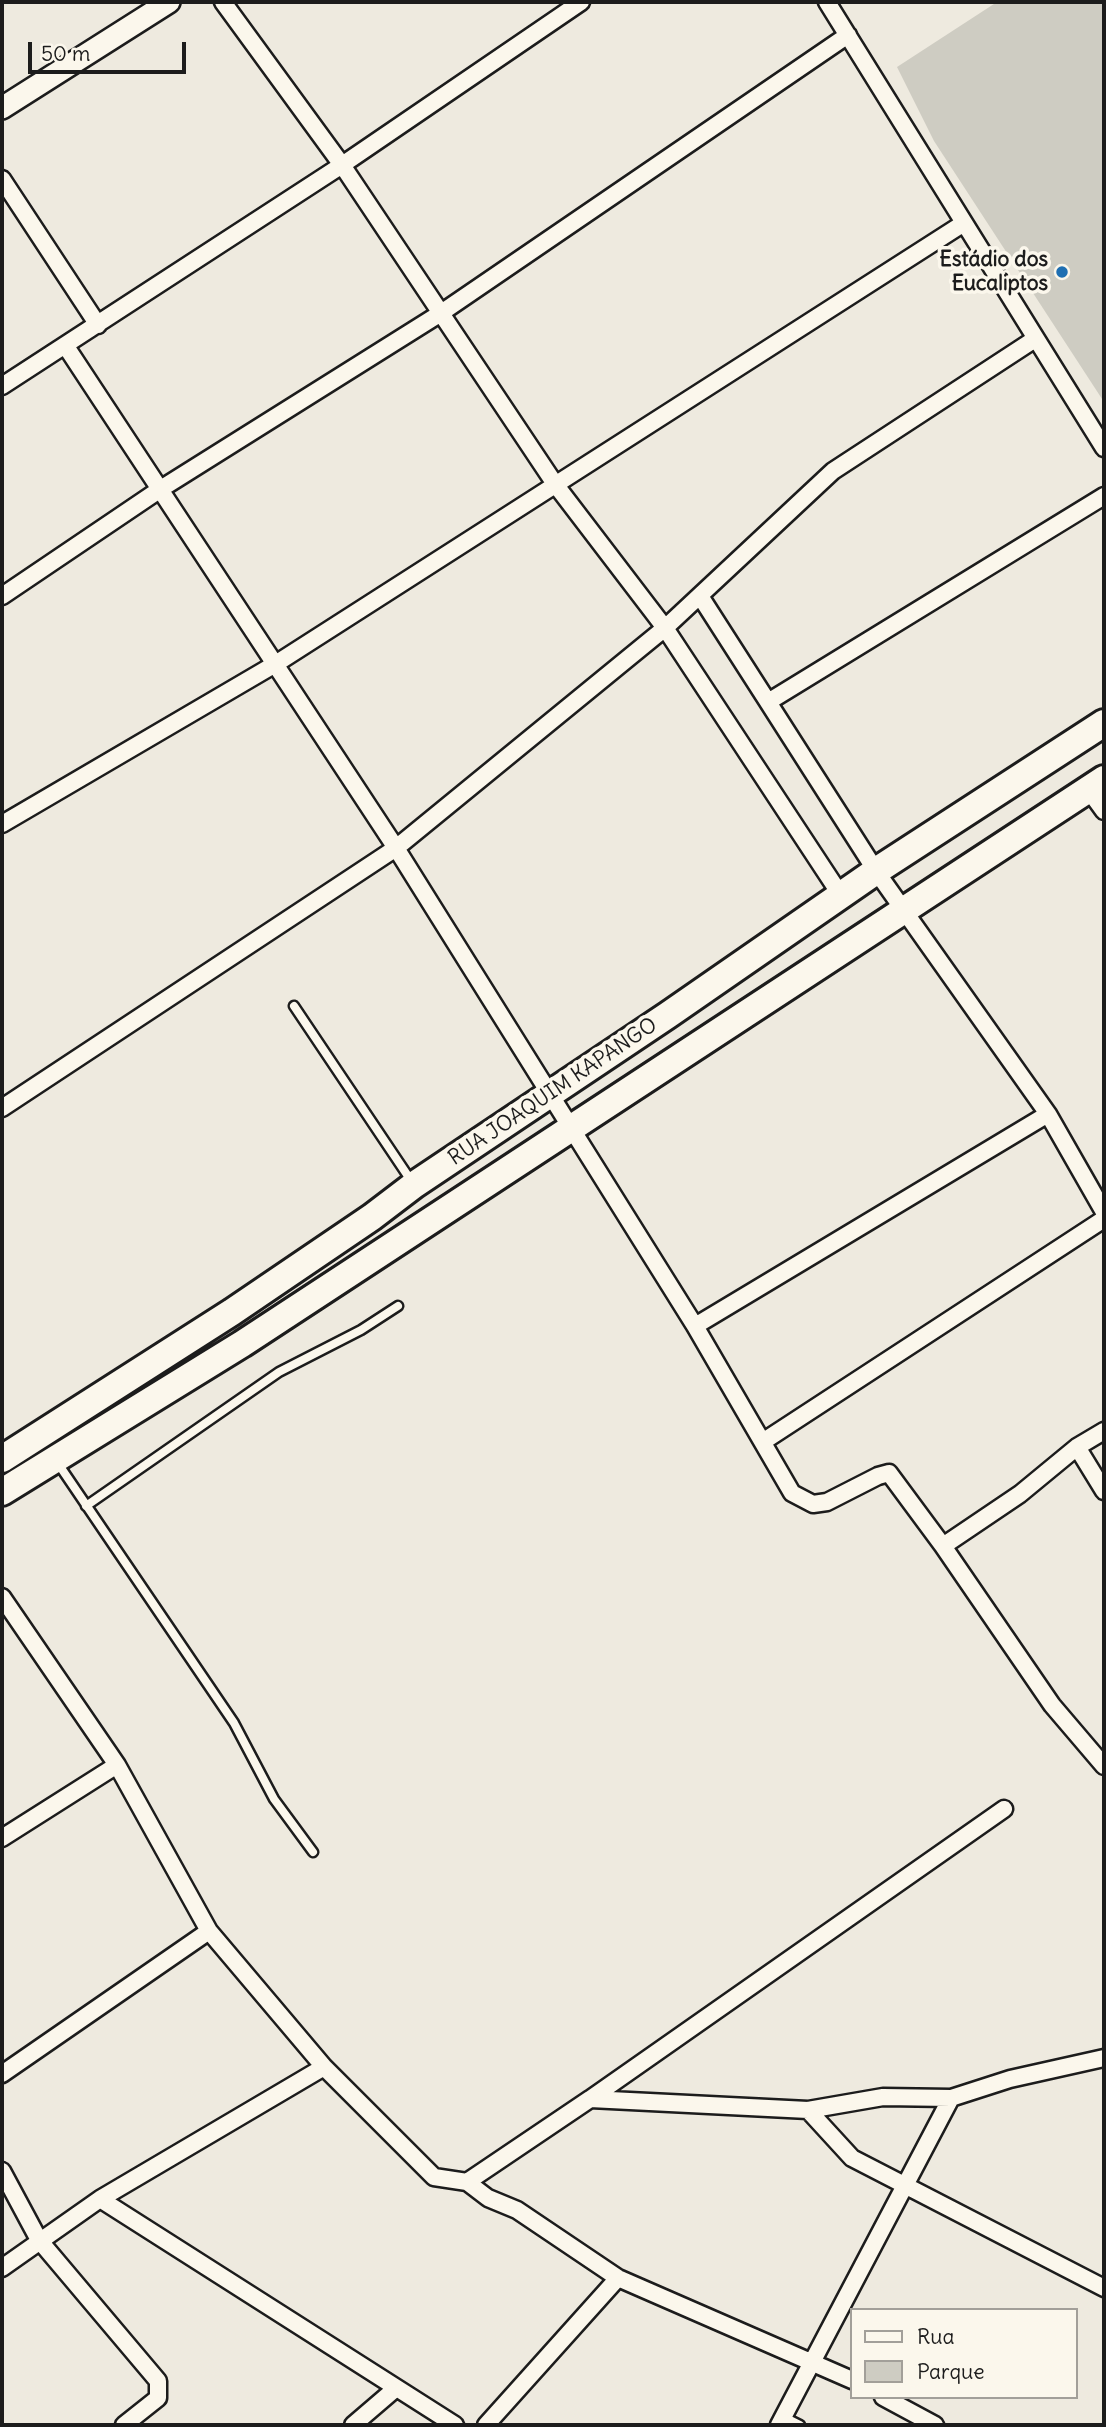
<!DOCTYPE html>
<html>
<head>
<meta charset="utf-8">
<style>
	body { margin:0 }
	#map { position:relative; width:1106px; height:2427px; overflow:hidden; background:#eeeadf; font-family:Delius,sans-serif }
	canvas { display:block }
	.frame { position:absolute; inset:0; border:4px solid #1c1c1c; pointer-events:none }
	.legend { position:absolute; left:850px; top:2308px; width:228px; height:91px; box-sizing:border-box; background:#fbf7ec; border:2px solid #a29f99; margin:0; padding:9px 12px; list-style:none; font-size:21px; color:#1c1c1c }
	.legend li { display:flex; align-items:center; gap:14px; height:35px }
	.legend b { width:35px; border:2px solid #a29f99 }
	.scale { position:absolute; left:28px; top:42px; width:158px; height:32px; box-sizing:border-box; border:4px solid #1c1c1c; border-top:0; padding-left:9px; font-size:21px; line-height:24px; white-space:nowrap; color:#1c1c1c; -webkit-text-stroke:5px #fbf7ec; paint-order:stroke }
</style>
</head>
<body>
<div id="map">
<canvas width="1106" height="2427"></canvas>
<div class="frame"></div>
<ul class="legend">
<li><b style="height:9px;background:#fbf7ec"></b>Rua</li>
<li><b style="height:19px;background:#ceccc2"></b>Parque</li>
</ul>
<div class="scale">50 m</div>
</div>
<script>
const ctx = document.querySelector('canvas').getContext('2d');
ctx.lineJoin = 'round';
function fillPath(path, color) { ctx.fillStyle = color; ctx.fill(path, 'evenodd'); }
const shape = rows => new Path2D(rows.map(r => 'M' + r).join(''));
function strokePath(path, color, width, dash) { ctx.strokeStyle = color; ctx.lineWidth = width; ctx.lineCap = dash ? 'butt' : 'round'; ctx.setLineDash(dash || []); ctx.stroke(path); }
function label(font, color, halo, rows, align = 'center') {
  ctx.font = font + ' Delius,sans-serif'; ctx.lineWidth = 7; ctx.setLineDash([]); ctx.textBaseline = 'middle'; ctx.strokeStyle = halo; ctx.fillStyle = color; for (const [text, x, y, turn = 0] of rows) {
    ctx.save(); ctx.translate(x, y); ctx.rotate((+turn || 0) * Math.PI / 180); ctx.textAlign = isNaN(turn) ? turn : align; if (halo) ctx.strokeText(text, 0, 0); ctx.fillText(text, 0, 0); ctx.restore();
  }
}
fillPath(shape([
	[997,2,1104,2,1104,402,934,141,897,67]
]), '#ceccc2');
const service = shape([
	[294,1006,412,1182],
	[57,1462,234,1723,274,1799,313,1852],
	[86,1506,279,1372,361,1330,398,1306],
	[784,2417,800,2425]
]);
const minor = shape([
	[223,2,342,165,555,484,665,628,842,897],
	[827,2,1104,448],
	[2,179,98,325],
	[65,345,396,848,695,1326,792,1493,813,1504,827,1502,878,1476,889,1473,943,1546,1020,1494,1077,1447,1104,1431],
	[2,386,342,165,581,2],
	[1104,496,768,702,876,871,1048,1114,1104,1212],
	[2,596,159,490,441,313,848,35],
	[700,596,768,702],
	[1088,789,1104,811],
	[2,824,277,663,964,223],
	[2,1108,396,848,665,628,833,471,1035,339],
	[695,1326,1048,1114],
	[764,1441,1104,1219],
	[1077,1447,1104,1491],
	[943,1546,1052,1705,1104,1766],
	[2,1597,117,1765,209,1931,324,2067,434,2177,467,2182,590,2099,808,2110,883,2097,951,2098,1010,2079,1104,2058],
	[2,1838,117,1765],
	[2,2074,209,1931],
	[590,2099,1004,1809],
	[808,2110,852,2158,1104,2288],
	[2,2171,39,2240,158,2381,158,2398,124,2425],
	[467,2182,488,2198,517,2210,618,2278,852,2380],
	[100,2199,455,2425],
	[2,2268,100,2199,324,2067],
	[883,2397,935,2425],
	[353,2425,395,2389],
	[486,2425,618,2278],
	[779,2425,951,2098]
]);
const tertiary = shape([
	[2,108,169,2]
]);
const primary = shape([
	[2,1459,232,1312,372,1217,414,1185,668,1015,876,871,1104,723],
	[2,1492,242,1344,1104,779]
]);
strokePath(service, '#1c1c1c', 13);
strokePath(minor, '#1c1c1c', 21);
strokePath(tertiary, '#1c1c1c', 26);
strokePath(primary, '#1c1c1c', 32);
strokePath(service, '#fbf7ec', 8);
strokePath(minor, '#fbf7ec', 16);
strokePath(tertiary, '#fbf7ec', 21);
strokePath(primary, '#fbf7ec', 26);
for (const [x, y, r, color] of [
	[1062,272,7,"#1f6fb2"]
]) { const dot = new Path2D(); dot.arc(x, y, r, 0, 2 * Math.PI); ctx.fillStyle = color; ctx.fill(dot); strokePath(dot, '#fbf7ec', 2.5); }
label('bold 21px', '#1c1c1c', '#fbf7ec', [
	["Estádio dos",1048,260],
	["Eucaliptos",1048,284]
], 'right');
label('21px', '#1c1c1c', '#fbf7ec', [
	["RUA JOAQUIM KAPANGO",553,1092,-34]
]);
</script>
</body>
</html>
